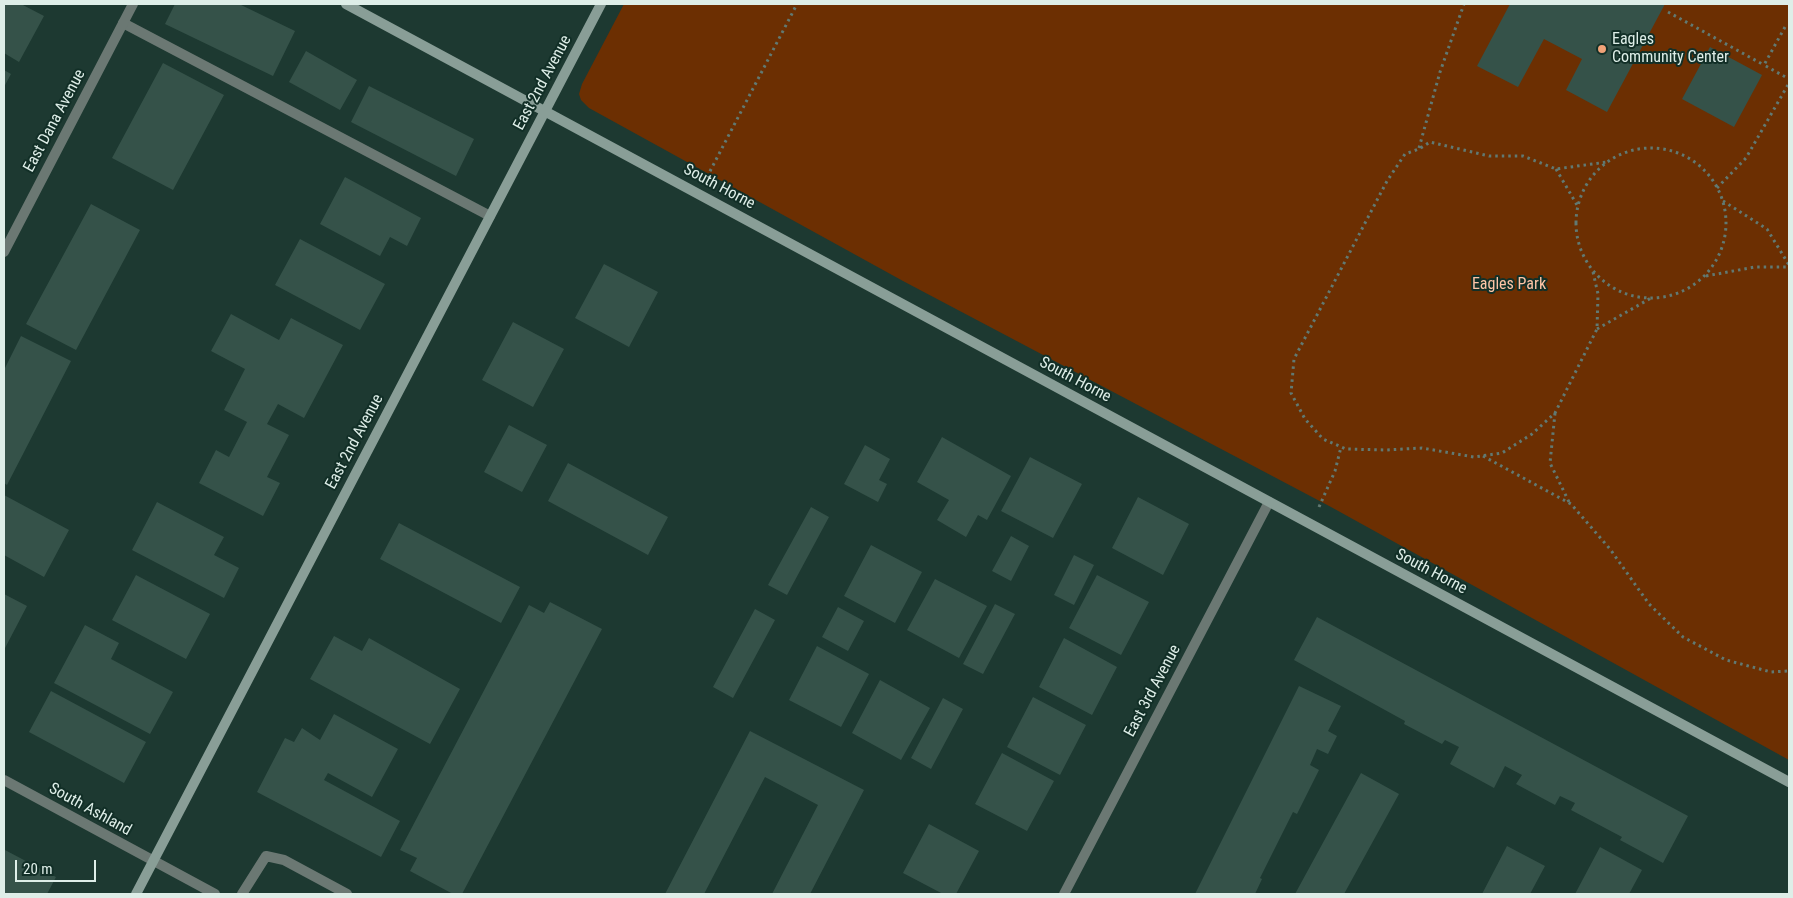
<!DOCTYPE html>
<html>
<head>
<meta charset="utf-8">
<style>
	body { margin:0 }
	#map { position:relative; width:1793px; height:898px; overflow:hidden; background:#1d3931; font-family:"Roboto Condensed",sans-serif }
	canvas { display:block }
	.frame { position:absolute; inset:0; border:5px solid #deeee8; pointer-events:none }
	.scale { position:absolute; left:15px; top:860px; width:81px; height:22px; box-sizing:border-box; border:2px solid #deeee8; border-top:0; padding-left:6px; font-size:15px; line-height:18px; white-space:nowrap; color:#deeee8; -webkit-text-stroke:4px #122f27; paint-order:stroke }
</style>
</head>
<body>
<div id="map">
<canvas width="1793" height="898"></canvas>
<div class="frame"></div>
<div class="scale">20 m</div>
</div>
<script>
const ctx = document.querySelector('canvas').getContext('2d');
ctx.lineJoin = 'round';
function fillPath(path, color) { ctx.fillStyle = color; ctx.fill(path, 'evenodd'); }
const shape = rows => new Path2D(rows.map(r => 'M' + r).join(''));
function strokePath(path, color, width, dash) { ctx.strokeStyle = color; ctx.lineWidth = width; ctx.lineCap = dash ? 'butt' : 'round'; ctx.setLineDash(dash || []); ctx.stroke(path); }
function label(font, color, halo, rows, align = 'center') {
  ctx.font = font + ' "Roboto Condensed",sans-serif'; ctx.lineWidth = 4; ctx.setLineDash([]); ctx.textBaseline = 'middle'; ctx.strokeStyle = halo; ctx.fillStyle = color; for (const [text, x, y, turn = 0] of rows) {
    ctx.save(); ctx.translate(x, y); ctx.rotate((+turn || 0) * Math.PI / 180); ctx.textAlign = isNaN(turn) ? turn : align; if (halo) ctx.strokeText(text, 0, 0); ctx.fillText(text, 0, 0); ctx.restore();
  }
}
fillPath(shape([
	[624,4,1789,4,1789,760,1331,507,903,281,589,108,581,100,579,94,582,84]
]), '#6c2f02');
fillPath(shape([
	[4,4,21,4,44,16,19,62,4,53],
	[175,4,239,4,295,31,273,76,165,24],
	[1510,4,1665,4,1607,112,1566,90,1582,59,1544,39,1518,87,1477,66],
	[1710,47,1762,75,1734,127,1682,99],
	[306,51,357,80,340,110,289,82],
	[163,63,224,95,173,190,112,158],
	[4,70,11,74,4,87],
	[369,86,474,139,456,176,351,122],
	[345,177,421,218,407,246,390,237,380,256,320,224],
	[91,204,140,230,76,350,26,324],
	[300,239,385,284,360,330,275,285],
	[604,264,658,292,629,347,575,318],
	[231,314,279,340,291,318,343,345,304,418,278,404,267,424,289,435,267,477,280,483,263,516,199,483,216,450,229,457,247,422,224,410,245,369,211,351],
	[513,322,564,349,533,407,482,380],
	[21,336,71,361,7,485,4,483,4,370],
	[509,425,547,445,522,492,484,472],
	[942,437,1011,476,987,520,978,515,966,537,937,520,949,500,917,482],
	[865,445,890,459,879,480,887,484,878,502,844,484],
	[1030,457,1082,484,1053,538,1001,511],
	[568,463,668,517,648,555,548,501],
	[4,495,69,530,44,577,4,555],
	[1138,497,1189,524,1163,575,1112,548],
	[157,502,224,537,214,555,239,568,224,598,132,550],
	[811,507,829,517,787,595,768,585],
	[399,523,520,587,501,623,380,559],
	[1011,536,1029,546,1011,581,992,571],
	[871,545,922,572,895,623,844,596],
	[1074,555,1094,565,1074,605,1054,595],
	[136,575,210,614,186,659,112,620],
	[1097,575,1149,602,1121,655,1069,628],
	[935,579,987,606,959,658,907,630],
	[4,594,27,606,4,650],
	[550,602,602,629,462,894,453,894,410,871,417,858,400,850,529,605,544,613],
	[995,604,1015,614,983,674,963,664],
	[838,607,864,621,848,651,822,637],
	[755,609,775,620,733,698,713,687],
	[1317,617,1688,816,1663,863,1620,840,1622,837,1571,810,1575,803,1560,796,1555,805,1516,784,1522,775,1505,766,1494,788,1450,764,1459,747,1445,740,1442,744,1404,724,1405,721,1294,660],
	[85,625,119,643,111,659,173,692,150,734,54,683],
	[334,636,362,651,369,638,460,689,430,744,310,679],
	[1064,638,1117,667,1092,715,1039,687],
	[817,646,869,674,841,727,789,700],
	[880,680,930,708,901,760,852,733],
	[1299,686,1341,706,1328,731,1337,736,1328,754,1317,749,1310,765,1319,770,1297,814,1293,812,1260,878,1262,879,1255,894,1195,894],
	[51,691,146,742,124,783,29,732],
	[1033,697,1086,725,1060,775,1007,747],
	[943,698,963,709,931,769,911,758],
	[334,714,398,749,372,797,328,773,324,780,400,821,381,857,257,792,285,738,294,742,302,728,320,740],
	[750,731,864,790,810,894,772,894,818,805,765,777,704,894,665,894],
	[1002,753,1054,781,1027,831,975,804],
	[1361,773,1399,794,1344,894,1295,894],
	[929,824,979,851,956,894,943,894,903,873],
	[1507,846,1545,866,1530,894,1482,894],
	[1600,847,1642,870,1629,894,1575,894],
	[5,850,56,877,47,894,4,894,4,853]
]), '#355249');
strokePath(shape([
	[1668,12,1764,65],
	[1785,27,1764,65,1789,79],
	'1576 223a75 75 0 1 1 150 0a75 75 0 1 1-150 0Z',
	[1419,148,1440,72,1464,4],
	[1556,169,1577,205],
	[707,177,797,4],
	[1717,188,1746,158,1789,83],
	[1723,201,1767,229,1789,265],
	[1593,272,1598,294,1597,329,1555,413,1532,434,1502,453,1474,457,1422,448,1386,450,1346,449,1323,439,1305,419,1291,393,1294,359,1387,181,1405,154,1419,149,1430,142,1489,156,1523,156,1556,169,1607,162],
	[1706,276,1755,267,1789,267],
	[1597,329,1651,298],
	[1555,413,1550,463,1570,504],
	[1483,456,1571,504,1610,549,1649,604,1683,637,1726,660,1771,672,1789,671],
	[1319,507,1335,471,1341,447]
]), '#617972', 3, [2.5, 4]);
strokePath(shape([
	[123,23,490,216],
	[242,894,266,856,284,860,347,894]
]), '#6b7873', 10);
strokePath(shape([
	[4,252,133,4],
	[4,780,215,894],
	[1064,894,1269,502]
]), '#6b7873', 10);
strokePath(shape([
	[346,4,1789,782],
	[136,894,601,4]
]), '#899e97', 10);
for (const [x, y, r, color] of [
	[1602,49,5,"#f0a278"]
]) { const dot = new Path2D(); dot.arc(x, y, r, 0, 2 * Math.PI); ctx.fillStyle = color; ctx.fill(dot); strokePath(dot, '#122f27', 2); }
label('16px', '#deeee8', '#122f27', [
	["Eagles",1612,40],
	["Community Center",1612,58]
], 'left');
label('16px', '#deeee8', '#122f27', [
	["East 2nd Avenue",543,83,-62],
	["East Dana Avenue",55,121,-62],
	["South Horne",719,187,28],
	["South Horne",1075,380,28],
	["East 2nd Avenue",355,442,-62],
	["South Horne",1431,572,28],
	["East 3rd Avenue",1153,691,-62],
	["South Ashland",90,810,29]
]);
label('16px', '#ffc5a6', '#122f27', [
	["Eagles Park",1509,285]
]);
</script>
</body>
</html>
